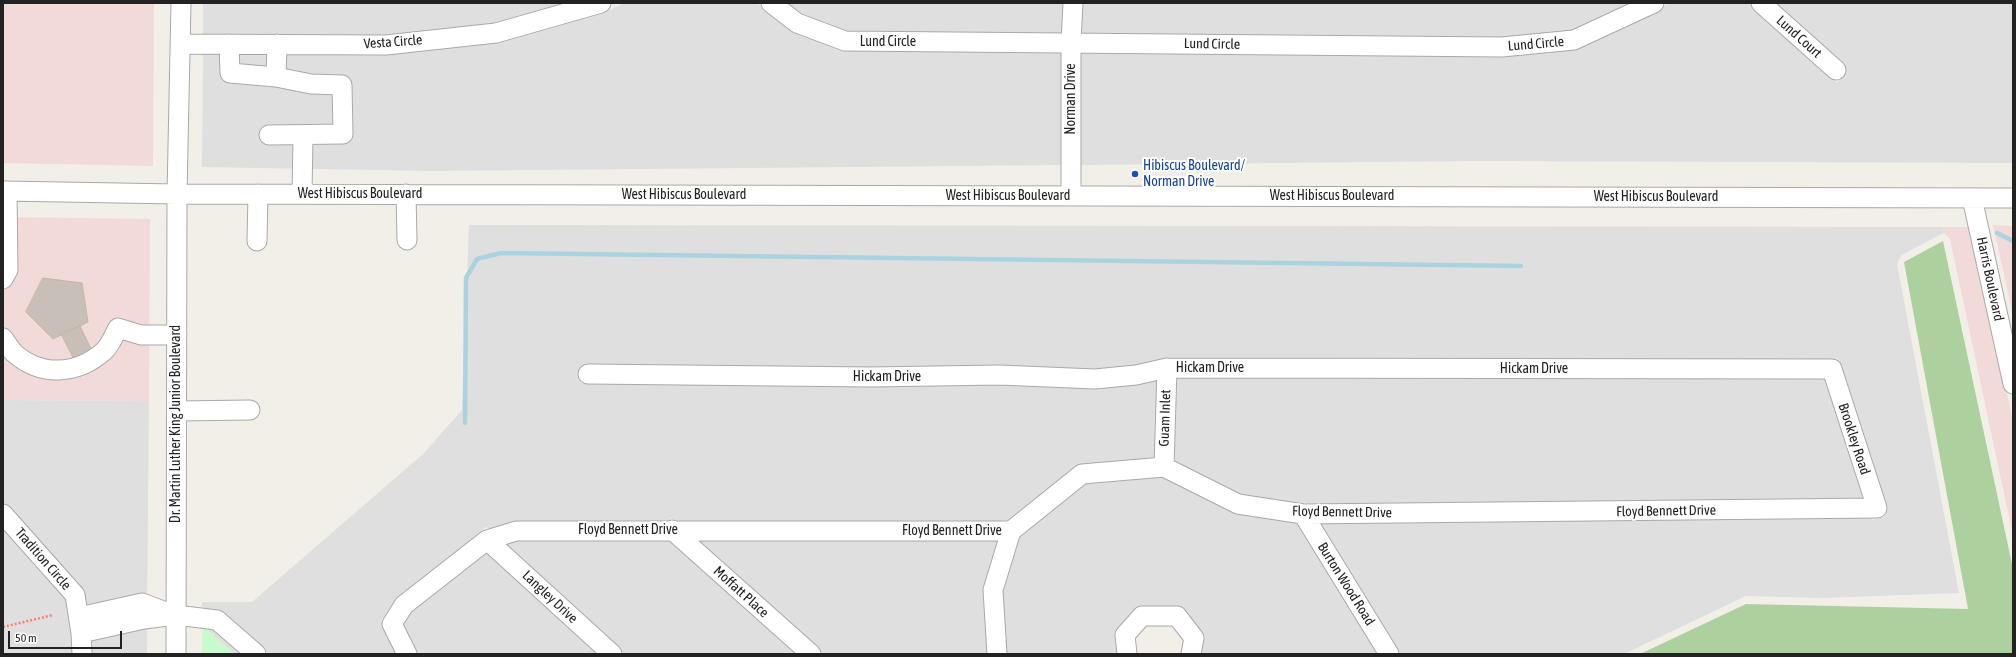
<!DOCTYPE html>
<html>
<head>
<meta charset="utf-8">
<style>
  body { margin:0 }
  #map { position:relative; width:2016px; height:657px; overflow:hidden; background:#f2efe9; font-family:"Asap Condensed",sans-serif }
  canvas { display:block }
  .frame { position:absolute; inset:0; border:4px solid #222; pointer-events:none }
  .scale { position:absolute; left:8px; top:631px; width:114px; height:18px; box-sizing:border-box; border:2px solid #222; border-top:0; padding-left:5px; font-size:12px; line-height:14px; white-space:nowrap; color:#222; -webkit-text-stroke:3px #fff; paint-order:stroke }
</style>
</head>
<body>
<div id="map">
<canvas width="2016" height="657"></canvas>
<div class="frame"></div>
<div class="scale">50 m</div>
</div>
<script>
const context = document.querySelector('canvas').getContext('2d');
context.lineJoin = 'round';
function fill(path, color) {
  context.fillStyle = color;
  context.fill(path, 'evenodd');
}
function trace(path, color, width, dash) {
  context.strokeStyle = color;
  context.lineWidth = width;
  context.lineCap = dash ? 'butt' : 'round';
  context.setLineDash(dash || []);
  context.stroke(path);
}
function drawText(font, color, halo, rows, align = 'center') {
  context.font = font + ' "Asap Condensed",sans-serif';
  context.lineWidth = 4;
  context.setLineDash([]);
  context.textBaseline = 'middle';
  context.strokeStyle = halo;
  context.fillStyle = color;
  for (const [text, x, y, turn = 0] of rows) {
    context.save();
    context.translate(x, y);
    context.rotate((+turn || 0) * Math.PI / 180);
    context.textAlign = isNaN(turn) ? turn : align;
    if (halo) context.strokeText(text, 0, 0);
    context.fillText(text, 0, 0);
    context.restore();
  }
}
const residential = new Path2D(`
  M203,3H569L495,24L386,36L203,35Z
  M624,3H757L792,31L1063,52V165L431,171L202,167L203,53L498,41L612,9Z
  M784,3H1065L1064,34L847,33L800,16Z
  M1081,3H1636L1572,32L1502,38L1080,34Z
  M1669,3H1749L1837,83L1847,69L1774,3H2013V163L1478,161L1079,165V52L1575,49L1654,14Z
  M469,225L1943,227L1944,233L1901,255L1897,264L1959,593L1822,598L1746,596L1624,654H1399L1318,523L1871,517L1872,520L1884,517L1886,514L1885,507L1840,368V361L1837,358L1831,361L1160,359V361L1135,366L1095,370L581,366V383L871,386L1159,379L1156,459L1081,465L1010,521L1006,520L1005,522L675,521L671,518L668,521L516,522L491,529L486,527L381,620L383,623L381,626L386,629L397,654H269L222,613L202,607V602H252L423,454L462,410Z
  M1175,377L1827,378L1865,500L1307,506L1305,502L1302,505L1241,495L1172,462Z
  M3,400L149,401L147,607L89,622L11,509L3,503Z
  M1162,476L1299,523L1380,654H1199L1201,639L1142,607L1119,654H1005L1001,591L1017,537L1085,482Z
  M3,526L68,599L76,654H3Z
  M669,539L798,654H624L504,544L517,540Z
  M695,539L1000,540L989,654H824Z
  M487,551L599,654H420L411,647L401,624L409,612Z
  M147,625V654H91V640Z
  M202,625L213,628L243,654H234Z`);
const commercial = new Path2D(`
  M3,3H154L153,166L3,163Z
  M3,217L150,219L149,401L3,400Z
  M1993,225L2013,226V315Z
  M1943,227H1970L2013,421V536L1950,239L1944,233Z`);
const forest = new Path2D(`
  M1943,241L2013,569V654H1640L1746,604L1968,609L1904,262Z`);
const park = new Path2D(`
  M202,625L234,654H202Z`);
const stream = new Path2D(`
  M1997,233L2013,241
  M465,423L466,278L477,259L501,253L1521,266`);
const building = new Path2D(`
  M43,278L82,283L88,322L53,339L26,312Z
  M80,326L100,367L82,375L61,334Z`);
const path = new Path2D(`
  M3,627L53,615`);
const minor = new Path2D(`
  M771,3L797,23L845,41L1502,47L1574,40L1654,3
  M1761,3L1836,70
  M181,44L386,45L496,33L601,3
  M229,44L230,73L276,77L311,84L342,85L343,134L269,135
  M276,77L277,44
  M3,191L177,194L2013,198
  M302,194L303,135
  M406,194L407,240
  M1071,196V43L1073,3
  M1972,198L2013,384
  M257,241L258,194
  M3,279L8,270L7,191
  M3,338C6,342 10,349 14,353C41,377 77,375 104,351C110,346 114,335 118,328L141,335H177
  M177,411L250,410
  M1164,467L1167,368
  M3,514L75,595L81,633L82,654
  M1303,514L1389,654
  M672,530L811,654
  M487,540L612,654
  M79,617L142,603L171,614
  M81,633L144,619L176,615L217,620L256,654
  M176,654L177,194L181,3
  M407,654L392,624L404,605L487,540L516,531H1011L1082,474L1164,467L1238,504L1303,514L1877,508L1832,369L1167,368L1136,375L1095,379L999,375L871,377L588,374
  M997,654L993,590L1011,531
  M1127,654L1125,635L1142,616H1177L1194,638L1191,654`);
const markers = [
  [1135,174,4,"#1a4fb4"]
];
const streetNames = [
  ["Lund Court",1799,37,42],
  ["Vesta Circle",393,42,-4],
  ["Lund Circle",888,42],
  ["Lund Circle",1212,44,1],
  ["Lund Circle",1536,44,-5],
  ["Norman Drive",1071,99,-90],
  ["West Hibiscus Boulevard",360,194],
  ["West Hibiscus Boulevard",684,195],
  ["West Hibiscus Boulevard",1008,196],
  ["West Hibiscus Boulevard",1332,196],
  ["West Hibiscus Boulevard",1656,197],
  ["Harris Boulevard",1990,279,78],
  ["Hickam Drive",1210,368],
  ["Hickam Drive",1534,369],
  ["Hickam Drive",887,377],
  ["Guam Inlet",1165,418,-88],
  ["Dr. Martin Luther King Junior Boulevard",176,424,-90],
  ["Brookley Road",1854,439,72],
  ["Floyd Bennett Drive",1666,511,-1],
  ["Floyd Bennett Drive",1342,512,1],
  ["Floyd Bennett Drive",628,530],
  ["Floyd Bennett Drive",952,531],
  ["Tradition Circle",43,559,49],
  ["Burton Wood Road",1346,584,58],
  ["Moffatt Place",741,592,42],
  ["Langley Drive",550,597,43]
];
const transitNames = [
  ["Hibiscus Boulevard/",1143,166],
  ["Norman Drive",1143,182]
];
fill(residential, '#e0dfdf');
fill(commercial, '#f2dad9');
fill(forest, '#add19e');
fill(park, '#c8facc');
trace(stream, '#aad3df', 4.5);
fill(building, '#c7bfb8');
trace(building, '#c4b6ab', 1);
trace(minor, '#a9a9a9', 21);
trace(path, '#fa8072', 2.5, [2, 2]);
trace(minor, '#fff', 19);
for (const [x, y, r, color] of markers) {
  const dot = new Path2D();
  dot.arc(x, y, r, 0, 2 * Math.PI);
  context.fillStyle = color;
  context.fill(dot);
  trace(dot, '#fff', 1.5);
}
drawText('14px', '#222', '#fff', streetNames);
drawText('14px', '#164399', '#fff', transitNames, 'left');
</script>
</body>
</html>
